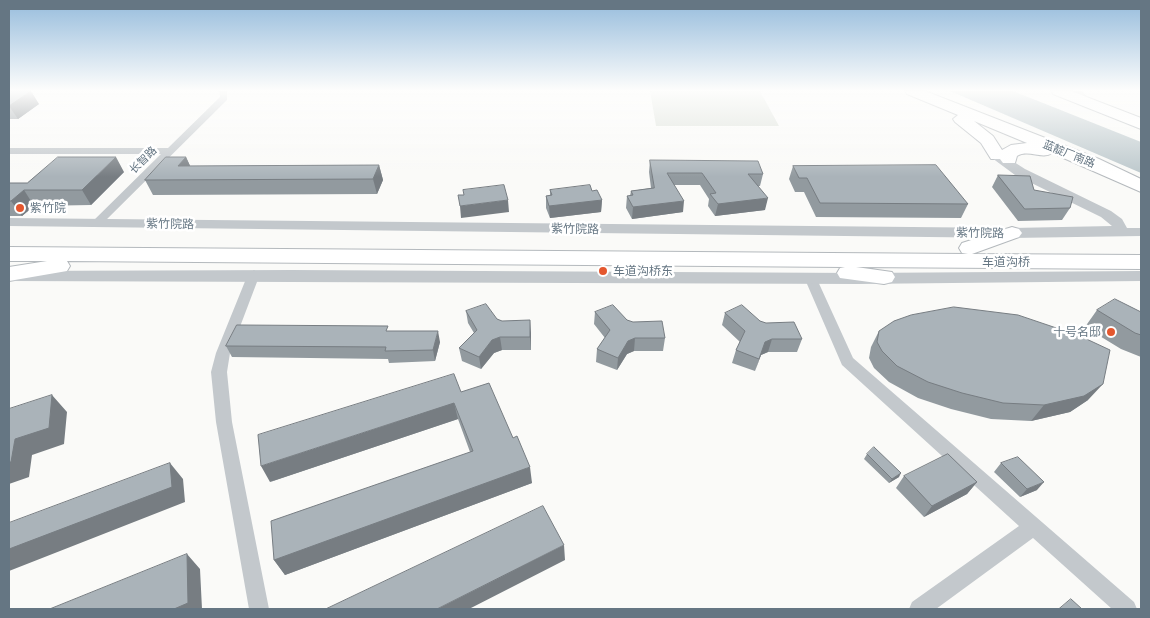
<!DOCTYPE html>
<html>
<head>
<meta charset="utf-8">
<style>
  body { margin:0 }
  #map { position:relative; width:1150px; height:618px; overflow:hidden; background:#fafaf8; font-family:Commissioner,sans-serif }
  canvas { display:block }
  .frame { position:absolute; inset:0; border:10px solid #657683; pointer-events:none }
</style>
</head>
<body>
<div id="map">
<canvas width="1150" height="618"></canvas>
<div class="frame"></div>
</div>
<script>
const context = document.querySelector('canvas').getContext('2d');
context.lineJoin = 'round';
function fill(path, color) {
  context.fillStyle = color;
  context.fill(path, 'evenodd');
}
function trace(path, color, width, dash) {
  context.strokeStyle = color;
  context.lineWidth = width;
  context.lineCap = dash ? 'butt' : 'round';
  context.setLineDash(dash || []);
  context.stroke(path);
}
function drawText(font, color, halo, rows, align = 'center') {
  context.font = font + ' Commissioner,"Noto Sans SC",sans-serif';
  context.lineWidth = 5;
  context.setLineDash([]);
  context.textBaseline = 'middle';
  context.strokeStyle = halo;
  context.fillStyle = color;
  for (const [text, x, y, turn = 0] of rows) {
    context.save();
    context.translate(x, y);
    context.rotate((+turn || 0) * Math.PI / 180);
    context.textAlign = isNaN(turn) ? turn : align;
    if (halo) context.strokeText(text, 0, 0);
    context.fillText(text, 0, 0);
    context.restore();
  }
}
const green = new Path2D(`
  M650,91H760L779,126H656Z`);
const water = new Path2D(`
  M950,91H1013L1141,142V173Z`);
const minor = new Path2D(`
  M219,91H227V100L101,225L97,227L91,223L161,154H9V148H168L220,97Z
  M254,270L260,274L230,353L227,372L232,422L269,609H249L216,422L211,372L216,353L248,274Z
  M810,273L816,277L853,358L1134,602L1137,609H1112L1033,538L936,609H909L912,602L1019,526L842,365L804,277Z`);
const tertiary = new Path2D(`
  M1071,91H1082L1092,102L1086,105L1082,104Z
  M997,151L1025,169L1111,211L1122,219L1127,228H1141V236L1012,238L9,226V218L1012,228L1112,226L1101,217L1015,175L992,158L991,155Z
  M292,270L858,273L1141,271V281L858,284L9,281V271Z`);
const trunk = new Path2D(`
  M905,91H925L1099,159L1141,179V192L1052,153C1042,160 1029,149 1017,156L1015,163H1003L1000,159H991L981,143L955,122L953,119L958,115L907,94ZM974,121L1027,143L1011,145L1002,150L993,136Z
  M1051,91H1071L1141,118V129L1053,94Z
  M1012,227L1019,229L1022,233L1019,237L972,254L1141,255V269L856,267L892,272L895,277L892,282L884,284L840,278L837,273L840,268L845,267L67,261L70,266L67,271L9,281V267L47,261H9V247L968,254L962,253L959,248L962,243Z`);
const wall = new Path2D(`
  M9,91L39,104L18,119H9Z
  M186,157L190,166L379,165L383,180L377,194L153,195L145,180Z
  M650,160L763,174L760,186H757L765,210L715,216L708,206L709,199L700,185H674L683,212L632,219L626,208L627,196H630L631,191L651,188L649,172Z
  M793,166L968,204L961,218L816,217L804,192H795L789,179Z
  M124,172L91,205L34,206L22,216H9V183H27Z
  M998,175L1070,208L1062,220L1018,221L992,187Z
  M550,190L592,191L602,200L601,212L550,218L546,208V196L550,195Z
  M1097,310L1141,312V357L1121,349L1085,327Z
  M466,311L497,319L531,333V350H502L494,353L481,369L462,361L459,348L474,333L468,323Z
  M595,312L627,320L665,338L663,351H634L627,354L617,370L596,362L597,349L605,338L594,324Z
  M725,313L760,321L802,339L797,352H768L761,355L755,371L732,363L736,350L740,342L722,325Z
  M389,331L440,342L435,361L389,363L388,359L232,357L226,346Z
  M879,331L1088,400L1070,412L1031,421L991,419L951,409L918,398L889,382L874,368L869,358L871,347Z
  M461,392L513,438L532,483L285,575L274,560L470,452L458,419L270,482Z
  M867,454L899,477L889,483L864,459Z
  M1001,463L1037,490L1020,497L994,472Z
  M904,476L977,482L967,494L924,517L896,488Z`);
const shadedWall = new Path2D(`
  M31,91L39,104L18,119L9,106Z
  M116,157L124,172L91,205L82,190Z
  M186,157L193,172L178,166Z
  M379,165L383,180L377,194L373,179Z
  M24,190L34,206L22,216L11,201Z
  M768,198L765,210L715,216L718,204Z
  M508,200L509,212L461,218L460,206Z
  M602,200L601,212L550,218L549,206Z
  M684,201L683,212L632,219L633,207Z
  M530,320L531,333V350L530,337Z
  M438,331L440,342L435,361L433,350Z
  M500,337L502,350L494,353L481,369L479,357L492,340Z
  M635,338L634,351L627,354L617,370L618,358L628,341Z
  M772,339L768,352L761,355L755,371L765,342Z
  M1103,384L1088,400L1070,412L1031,421L1044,405Z
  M52,395L67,412L64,444L32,455L29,477L9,484V462L15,439Z
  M454,403L458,419L270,482L261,466Z
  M170,463L183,479L185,502L9,571V549Z
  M530,467L532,483L285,575L274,560Z
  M901,473L899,477L889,483L892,479Z
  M977,482L967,494L924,517L932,506Z
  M1044,482L1037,490L1020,497L1027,489Z
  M564,545L565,560L469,609H437Z
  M187,554L200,569L202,609H174Z`);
const building = new Path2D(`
  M9,91H31L9,106Z
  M58,157H116L82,190H24L11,201H9V183H27Z
  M166,157H186L178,166L379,165L373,179L145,180Z
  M650,160L758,161L763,174H748L768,198L718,204L710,194L716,193L702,173H667L684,201L633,207L627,196L633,195L631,191L654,188Z
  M936,165L968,204L820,203L807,178H799L793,166Z
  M998,175L1030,176L1034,190L1073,197L1070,208L1025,209Z
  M504,185L508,200L460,206L458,195H464L463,190Z
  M590,185L592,191L597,190L602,200L549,206L546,196L552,195L550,190Z
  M1115,299L1141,312V335L1135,333L1097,310Z
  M486,304L497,319L502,321L530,320V337H500L492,340L479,357L459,348L477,330L466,311Z
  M613,305L627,320L633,322L662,321L665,338H635L628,341L618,358L597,349L610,330L595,312Z
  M742,305L760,321L766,323L794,322L802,339H772L765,342L759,359L736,350L745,331L725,313Z
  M954,307L1018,315L1080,336L1110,350L1103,384L1084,396L1044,405L1003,403L962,393L928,382L897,366L882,351L877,342L879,331L894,321L911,315Z
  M237,325L388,326L386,331H438L433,350L385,351L386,347L226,346Z
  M454,374L461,392L489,383L513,438L517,436L530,467L274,560L271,521L473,451L454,403L261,466L258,435Z
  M52,395L49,428L15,439L11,462H9V409Z
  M874,447L901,473L892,479L867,454Z
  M948,454L977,482L932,506L904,476Z
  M1018,457L1044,482L1027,489L1001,463Z
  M170,463L172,487L9,549V523Z
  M543,506L564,545L437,609H326Z
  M187,554L188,603L174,609H50Z
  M1071,599L1082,609H1059Z`);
const markers = [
  [20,208,5,"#e4572e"],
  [603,271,5,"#e4572e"],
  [1111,332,5,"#e4572e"]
];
const farStreetnames = [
  ["蓝靛厂南路",1069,154,22],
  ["长智路",143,160,-45]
];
const poiNames = [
  ["紫竹院",30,208],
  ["车道沟桥东",613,271],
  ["十号名邸",1101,332,"right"]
];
const streetNames = [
  ["紫竹院路",170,224,1],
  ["紫竹院路",575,229,1],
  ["紫竹院路",980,233,1],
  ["车道沟桥",1006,262]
];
fill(green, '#dadfd7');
fill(water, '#bbc7cb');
trace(trunk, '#b4b9bd', 2);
fill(minor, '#c3c8cc');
fill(tertiary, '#c3c8cc');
fill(trunk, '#fff');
fill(wall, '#929a9f');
fill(shadedWall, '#777d82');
fill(building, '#aab3b9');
trace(building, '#777d82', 1);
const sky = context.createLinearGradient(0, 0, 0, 177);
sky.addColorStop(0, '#96bcdc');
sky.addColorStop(0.51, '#fdfdfc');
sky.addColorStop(1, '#fdfdfc00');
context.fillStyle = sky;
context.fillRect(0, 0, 1150, 177);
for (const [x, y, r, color] of markers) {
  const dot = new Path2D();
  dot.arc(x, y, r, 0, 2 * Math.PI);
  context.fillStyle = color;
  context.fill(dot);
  trace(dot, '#fff', 2);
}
drawText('11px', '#657683', '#fff', farStreetnames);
drawText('12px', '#657683', '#fff', poiNames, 'left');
drawText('12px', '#657683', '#fff', streetNames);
</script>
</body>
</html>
